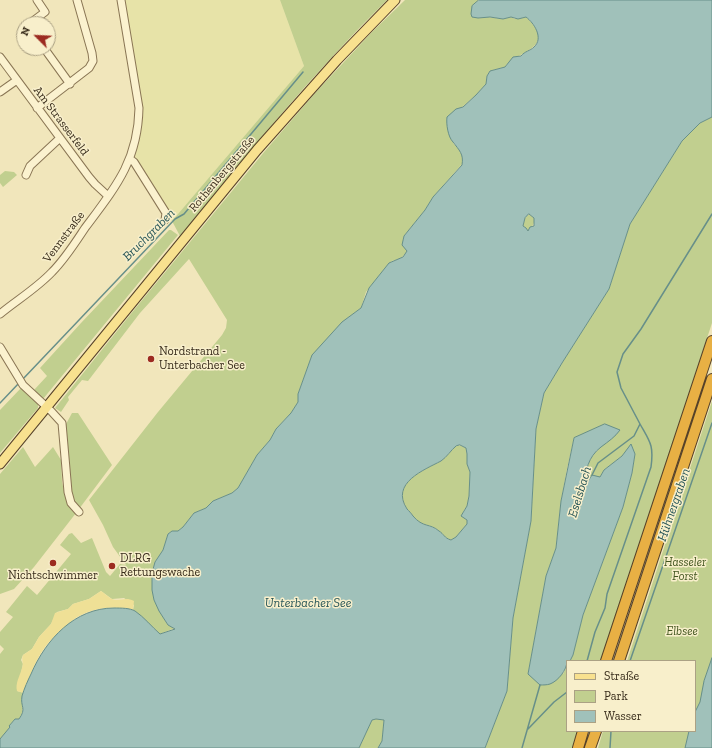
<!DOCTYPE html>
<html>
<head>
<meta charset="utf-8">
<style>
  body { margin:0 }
  #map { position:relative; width:712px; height:748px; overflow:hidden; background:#f1e6bb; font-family:"Zilla Slab",serif }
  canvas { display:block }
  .legend { position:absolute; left:566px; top:660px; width:130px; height:72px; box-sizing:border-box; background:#f8efcb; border:1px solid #aba184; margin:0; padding:5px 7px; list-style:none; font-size:12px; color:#372b1a }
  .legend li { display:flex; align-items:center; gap:8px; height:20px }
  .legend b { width:20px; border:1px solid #aba184 }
  .north { position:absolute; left:16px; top:16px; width:40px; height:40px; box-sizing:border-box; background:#f8efcb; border:1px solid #aba184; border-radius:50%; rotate:294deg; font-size:11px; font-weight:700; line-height:16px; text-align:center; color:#372b1a }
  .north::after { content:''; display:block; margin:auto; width:14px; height:18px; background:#9c2b20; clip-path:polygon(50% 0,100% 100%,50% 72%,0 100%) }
</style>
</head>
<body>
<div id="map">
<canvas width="712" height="748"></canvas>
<ul class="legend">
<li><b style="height:5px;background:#f8e18f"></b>Straße</li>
<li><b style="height:11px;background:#c1cf8f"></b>Park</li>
<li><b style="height:11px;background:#a0c1ba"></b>Wasser</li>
</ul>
<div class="north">N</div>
</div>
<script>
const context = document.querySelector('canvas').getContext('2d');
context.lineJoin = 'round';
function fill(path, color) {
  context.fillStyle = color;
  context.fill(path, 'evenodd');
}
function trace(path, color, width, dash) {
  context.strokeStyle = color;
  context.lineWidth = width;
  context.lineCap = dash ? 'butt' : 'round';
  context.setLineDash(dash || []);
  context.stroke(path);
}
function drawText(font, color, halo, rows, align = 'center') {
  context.font = font + ' "Zilla Slab",serif';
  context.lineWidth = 3;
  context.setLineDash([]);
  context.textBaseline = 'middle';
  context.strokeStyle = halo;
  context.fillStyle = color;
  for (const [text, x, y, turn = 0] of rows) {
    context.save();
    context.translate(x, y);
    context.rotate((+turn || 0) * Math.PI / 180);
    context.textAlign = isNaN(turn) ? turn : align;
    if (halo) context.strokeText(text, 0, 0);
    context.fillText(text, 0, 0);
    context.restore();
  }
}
const farmland = new Path2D(`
  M124,0H280L304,66L172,221L134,156L139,138L141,122Z`);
const green = new Path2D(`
  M280,0H387C312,74 246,155 180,236L172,221L304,66Z
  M405,0H479L472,6L478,18L488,17L503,19L511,17L515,19L526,17C530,20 533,25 536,29C548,50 512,54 505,67L490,71L487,76L486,84L476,95L461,108L453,143L460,150L462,156L463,163L433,197L425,210L404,236L403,239L407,251L406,253L400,259L392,261L386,267L366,292L361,308L348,318L311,358L298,394V402L291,413L276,429L270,440L257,455L238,488L232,493L213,501L206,508L194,513L183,527L178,531H172L168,534L163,550L155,562L152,573L154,600L166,622L168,625L175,628L160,634L133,610L134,605L124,598L112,599L101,591L89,599L73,604L68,609L57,612L51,624L39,637L32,649L23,655L21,660L23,664L17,691L24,693C19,704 27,707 19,719H15L9,726L11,727L0,739V654L4,649L0,645V632L13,617L6,612L27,586L37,595L71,554L60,545L69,534L72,533L81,543L92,538L106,572L110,576L120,564L126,565L113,547L103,525L89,500L158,412L222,335L226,328L227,320L189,259L140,313L88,381L82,380L68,397L69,400L61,412L55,408L134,310L265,151L316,92L371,33Z
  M712,117V323L601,661H570L573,655L583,615L623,507L632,473L635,454L631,445L622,456L604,470L600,477L585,487C585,469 588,458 602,446L574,438L567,469L561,501L556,548L546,576L528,674H563L567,666V731H578L572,748H485L507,691L513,618L531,521L536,429L544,393L562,363L609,289L630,224L682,141L700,123Z
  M5,171L14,172L17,175L3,187L0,183V175Z
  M529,214L534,218C535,226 531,226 528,231L523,226L525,218Z
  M169,230H171L178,235L43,399L34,390L47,376L40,368L81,323Z
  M21,388L38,403V408L0,453V410Z
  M712,401V748H598L603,731H695V661H627Z
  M72,413H78L112,465L79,509L73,503L65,426Z
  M459,445L466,448L467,454V464L470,472L469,496L467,506L463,512L464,518L467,520V524L456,537L451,540C444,538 444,535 439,531C431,523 422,528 413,516C411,513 409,511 407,509C390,483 424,470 441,461C447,457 451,450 456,446Z
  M23,447L35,467L53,447L61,460L62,482L65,495L69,505L76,513L34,567L14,589L0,594V474Z
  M376,719L384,720L382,741L378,748H359L372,720Z`);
const sand = new Path2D(`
  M101,591C104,593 108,597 112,599C120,602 125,596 134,601L133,610C115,606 96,607 79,616C73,619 69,624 64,628C57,634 48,642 43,650C34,663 29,679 24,693L17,691C15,683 20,676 22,668C24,663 21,660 23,655L32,649L39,637L51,624L55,613L68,609L73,604L89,599Z`);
const water = new Path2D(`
  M479,0H712V117L700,123L682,141L630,224L609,289L562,363L544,393L536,429L531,521L513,618L507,691L485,748H378L382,741L384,720L376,719L372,720L359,748H0V739L10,727L9,726L15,719H19C27,708 20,707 22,696C24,689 28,680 31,674C46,639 75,608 114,608C121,608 130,608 135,611C144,617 152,627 160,634L175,629L168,625L159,611L154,600L152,590V573L155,562L163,550L168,534L172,531H178L183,527L194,513L206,508L213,501L232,493L238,488L257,455L270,440L276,429L291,413L298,402V394L312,355L342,322L361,308L369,288L389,263L403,257L407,251L402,245L404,236L425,210L433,197L462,165C464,154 459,150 453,142C448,137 446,124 447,117L456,109L463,107L476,95L486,84L487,76L490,71L505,67L513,57L521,56C525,51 530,51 534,47C544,38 534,23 526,17L518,19L511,17L503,19L490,17L478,18L472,17L471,14L472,6ZM529,214L534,218V226L530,227L528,231L526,228L523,226L525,218ZM460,445L466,448L467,454V464L470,472L469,496L467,506L461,516L467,520V524L456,537L451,540C444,538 444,534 439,531C430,523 423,528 413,516C411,513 409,511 407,509C390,483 424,470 441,461C447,457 451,450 456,446Z
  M605,424L620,430C615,437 609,441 601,447C588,457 585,471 585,486L592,475L600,477L604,470L622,456L631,444L635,454L632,473L623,507L583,615L573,655L570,661H567C567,670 558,681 550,684C547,685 543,685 540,685L528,674L546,576L556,548L561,501L574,438Z
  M712,658V748H685L689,731H695V712L700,702L704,681Z`);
const stream = new Path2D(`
  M22,380L175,219L184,214L303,72
  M0,403L19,383
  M592,475L598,463L634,436L640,424L621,388L617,372L623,354L641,329L712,214
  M587,661L595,632L605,608L607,594L651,467C654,445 650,442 640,424
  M630,661L712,423
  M528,729L554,702L567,692
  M522,748L540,685
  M610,748L611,731`);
const minor = new Path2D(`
  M29,24L45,12L37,0
  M44,48L70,84
  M0,57L89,177L95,184L108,196
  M0,92L17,80
  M37,108L89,68L93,61L92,53L77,0
  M130,159L134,162L166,213L165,220
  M26,175L30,166L60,138
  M0,314C17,300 37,288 52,272C65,259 75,243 85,228C115,188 138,161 139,108L121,0
  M0,347L23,385L51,411L62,423L68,492L71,503L79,512`);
const major = new Path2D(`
  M0,464L257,150L337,60L395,0`);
const highway = new Path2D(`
  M606,661L712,341
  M619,661L712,379
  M578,748L583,731
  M590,748L596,731`);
const markers = [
  [151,359,4,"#9c2b20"],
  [53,563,4,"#9c2b20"],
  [112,566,4,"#9c2b20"]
];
const streetNames = [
  ["Am Strasserfeld",61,121,53],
  ["Rothenbergstraße",222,174,-50],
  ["Vennstraße",64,237,-53]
];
const poiNames = [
  ["Nordstrand -",159,352],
  ["Unterbacher See",159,366],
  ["DLRG",120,559],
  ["Rettungswache",120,573],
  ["Nichtschwimmer",53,576,"center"]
];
const parkNames = [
  ["Hasseler",685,563],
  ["Forst",685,577],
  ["Elbsee",682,632]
];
const waterNames = [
  ["Bruchgraben",149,235,-45],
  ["Eselsbach",580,492,-73],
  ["Hühnergraben",674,505,-71],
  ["Unterbacher See",308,603]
];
fill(farmland, '#e7e3a8');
fill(green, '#c1cf8f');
fill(sand, '#efe096');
fill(water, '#a0c1ba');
trace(water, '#678f89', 1);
trace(stream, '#678f89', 1.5);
trace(minor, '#897554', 9);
trace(major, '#564229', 11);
trace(highway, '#564229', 12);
trace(minor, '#fbf2cf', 7);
trace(major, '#f8e18f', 9);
trace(highway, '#e8b044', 10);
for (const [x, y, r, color] of markers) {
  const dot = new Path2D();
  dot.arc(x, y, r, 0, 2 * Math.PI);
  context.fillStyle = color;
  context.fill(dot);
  trace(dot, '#f8efcb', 1.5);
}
drawText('12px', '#372b1a', '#f8efcb', streetNames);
drawText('12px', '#372b1a', '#f8efcb', poiNames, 'left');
drawText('italic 12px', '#42551f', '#f8efcb', parkNames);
drawText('italic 13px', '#285658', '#f8efcb', waterNames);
</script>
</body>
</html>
